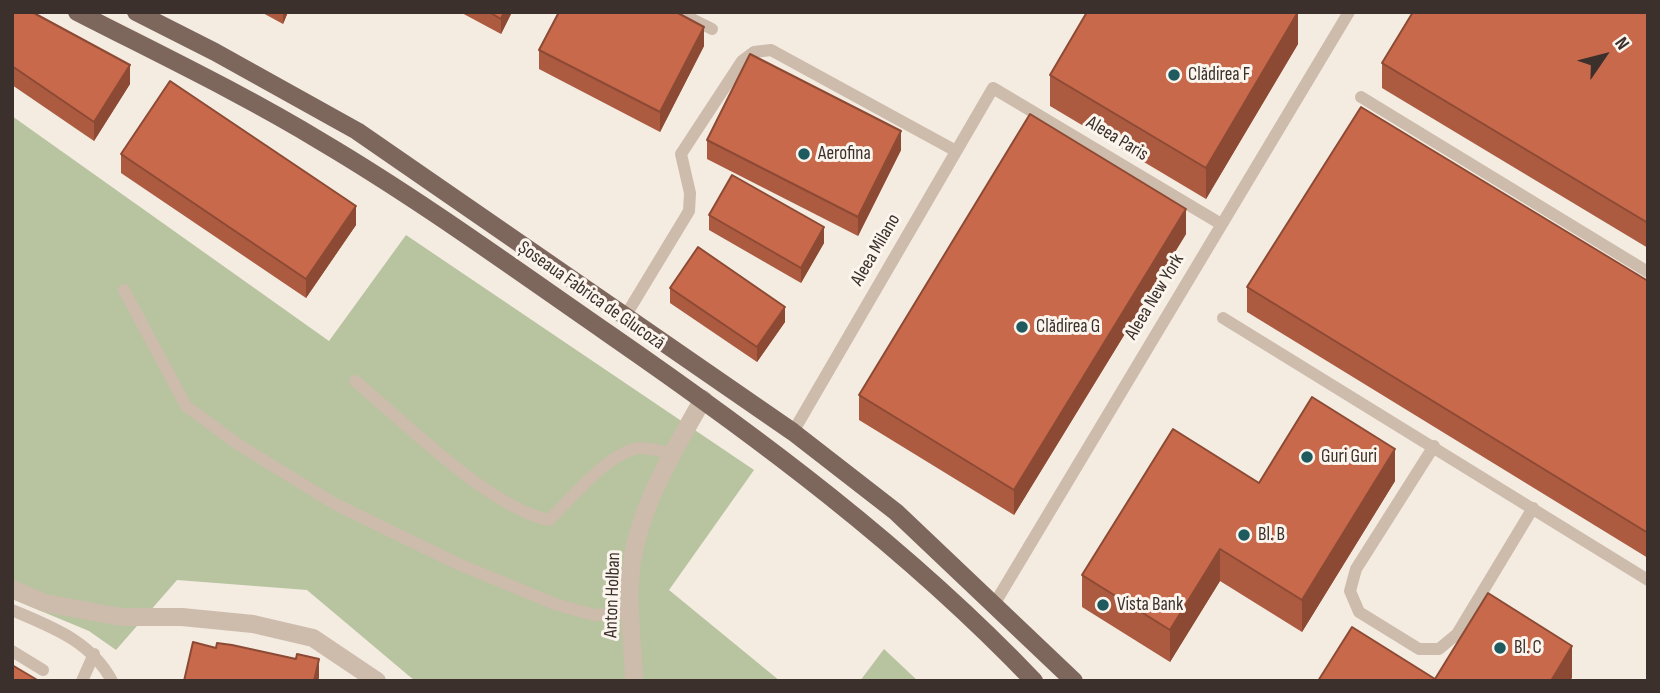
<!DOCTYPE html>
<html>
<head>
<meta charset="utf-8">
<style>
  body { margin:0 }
  #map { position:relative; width:1660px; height:693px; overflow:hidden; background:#f4ebe1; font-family:"Sofia Sans Condensed",sans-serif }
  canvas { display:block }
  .frame { position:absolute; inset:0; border:14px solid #3b302b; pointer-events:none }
  .north { position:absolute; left:1569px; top:21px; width:70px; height:70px; -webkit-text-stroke:5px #fbf5ee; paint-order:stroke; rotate:55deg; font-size:19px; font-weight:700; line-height:28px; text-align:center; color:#3b302b }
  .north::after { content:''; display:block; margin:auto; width:24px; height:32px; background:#3b302b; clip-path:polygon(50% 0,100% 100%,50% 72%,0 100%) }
</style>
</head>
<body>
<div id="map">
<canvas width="1660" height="693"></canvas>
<div class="frame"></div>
<div class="north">N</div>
</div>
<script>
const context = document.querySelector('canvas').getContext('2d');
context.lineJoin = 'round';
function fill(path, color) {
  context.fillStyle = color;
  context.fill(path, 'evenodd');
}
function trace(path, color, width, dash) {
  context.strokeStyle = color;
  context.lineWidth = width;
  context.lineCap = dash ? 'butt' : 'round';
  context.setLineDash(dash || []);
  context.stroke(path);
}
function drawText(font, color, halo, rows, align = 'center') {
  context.font = font + ' "Sofia Sans Condensed",sans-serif';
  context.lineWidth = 6;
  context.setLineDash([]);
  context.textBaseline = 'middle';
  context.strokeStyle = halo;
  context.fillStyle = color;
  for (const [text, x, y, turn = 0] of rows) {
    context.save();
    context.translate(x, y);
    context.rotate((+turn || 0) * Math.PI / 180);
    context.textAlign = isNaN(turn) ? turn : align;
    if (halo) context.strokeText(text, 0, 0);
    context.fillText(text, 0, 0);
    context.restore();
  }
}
const green = new Path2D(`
  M12,116L329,341L406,235L754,470L669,590L780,681H415L307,590L177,580L116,650L89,631L12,599Z
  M884,649L918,681H860Z`);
const lane = new Path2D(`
  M678,12L712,29
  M1361,97L1648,272
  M124,290L186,406L239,445L335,504L456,563L555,604L594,615L632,613
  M626,315L689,211L690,193L681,154L742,61L754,52L771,50L956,151
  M1223,318L1648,580
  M355,381C405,422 488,507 549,520C570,500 611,450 640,448C651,448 663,452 673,454
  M793,432L993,88L1221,224
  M1434,446L1356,569L1350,591L1359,612L1419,649H1439L1457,634L1533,508
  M995,603L1349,12
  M12,610C52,627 91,641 112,681
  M12,651L43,670
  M82,681L94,654`);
const street = new Path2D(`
  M12,589L45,603L121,617H182L253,624L313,638L377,681
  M634,681C633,644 626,597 632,562C641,503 674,451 703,399`);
const primary = new Path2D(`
  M77,12C159,54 243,94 322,142C420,200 512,267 606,332C758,437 906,547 1034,681
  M136,12L215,52L357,131L793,432L896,512L1074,681`);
const wall = new Path2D(`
  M12,12L130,84L94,141L12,85Z
  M261,12H288L283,24Z
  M460,12H512L501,34Z
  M1648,12V248L1382,88V63Z
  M1298,44L1206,199L1050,106V75Z
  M704,46L660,132L539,69V50Z
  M707,140L901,150L858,236L707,159Z
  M121,154L356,225L306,298L121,173Z
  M709,215L824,243L801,283L709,230Z
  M1186,234L1014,515L859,420V395Z
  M1648,281V558L1247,312V287Z
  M670,288L785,322L757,362L670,303Z
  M1395,481L1302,632L1220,581L1170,662L1082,607V575L1259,483Z`);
const shadedWall = new Path2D(`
  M283,12H288L283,24Z
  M504,12H512L501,34V19Z
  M1298,12V44L1206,199V168Z
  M704,27V46L660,132V112Z
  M130,65V84L94,141V122Z
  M901,131V150L858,236V217Z
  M356,206V225L306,298V279Z
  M1186,209V234L1014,515V490Z
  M824,227V243L801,283V268Z
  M785,307V322L757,362V347Z
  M1395,449V481L1302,632V600Z
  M1220,549V581L1170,662V630Z
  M1572,646V678L1570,681H1551Z
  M319,659V678L318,681H314Z`);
const building = new Path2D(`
  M12,12H32L130,65L94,122L12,66Z
  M489,12H504L501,19Z
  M559,12H676L704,27L660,112L539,50Z
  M1087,12H1298L1206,168L1050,75Z
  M1413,12H1648V223L1382,63Z
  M750,54L901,131L858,217L707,140Z
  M170,81L356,206L306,279L121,154Z
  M1361,107L1648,281V533L1247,287Z
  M1030,114L1186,209L1014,490L859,395Z
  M732,175L824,227L801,268L709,215Z
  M698,247L785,307L757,347L670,288Z
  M1312,397L1395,449L1302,600L1220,549L1170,630L1082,575L1173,429L1259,483Z
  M1488,593L1572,646L1551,681H1318L1352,627L1435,679Z
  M193,642L216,648L217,643L232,645L296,659L297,654L319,659L314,681H184Z
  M12,665L39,681H12Z`);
const markers = [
  [1174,75,7,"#1f5a5e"],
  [804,154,7,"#1f5a5e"],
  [1022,327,7,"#1f5a5e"],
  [1307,457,7,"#1f5a5e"],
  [1244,535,7,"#1f5a5e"],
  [1103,605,7,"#1f5a5e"],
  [1500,648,7,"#1f5a5e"]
];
const poiNames = [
  ["Clădirea F",1188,75],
  ["Aerofina",818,154],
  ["Clădirea G",1036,327],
  ["Guri Guri",1321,457],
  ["Bl. B",1258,535],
  ["Vista Bank",1117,605],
  ["Bl. C",1514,648]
];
const streetNames = [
  ["Aleea Paris",1117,139,31],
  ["Aleea Milano",876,250,-60],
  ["Șoseaua Fabrica de Glucoză",591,296,35],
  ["Aleea New York",1155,297,-59],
  ["Anton Holban",613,595,-88]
];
fill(green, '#b8c4a0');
trace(lane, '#cdbbac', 12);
trace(street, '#cdbbac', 18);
trace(primary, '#7d675c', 18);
fill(wall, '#ac5a40');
fill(shadedWall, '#8c4a34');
fill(building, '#c8694b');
trace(building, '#8c4a34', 2);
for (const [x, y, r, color] of markers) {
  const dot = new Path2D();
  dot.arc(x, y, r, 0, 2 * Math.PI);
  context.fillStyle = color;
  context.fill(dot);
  trace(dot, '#fbf5ee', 2.5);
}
drawText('19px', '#3b302b', '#fbf5ee', poiNames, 'left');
drawText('19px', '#3b302b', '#fbf5ee', streetNames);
</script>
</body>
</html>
